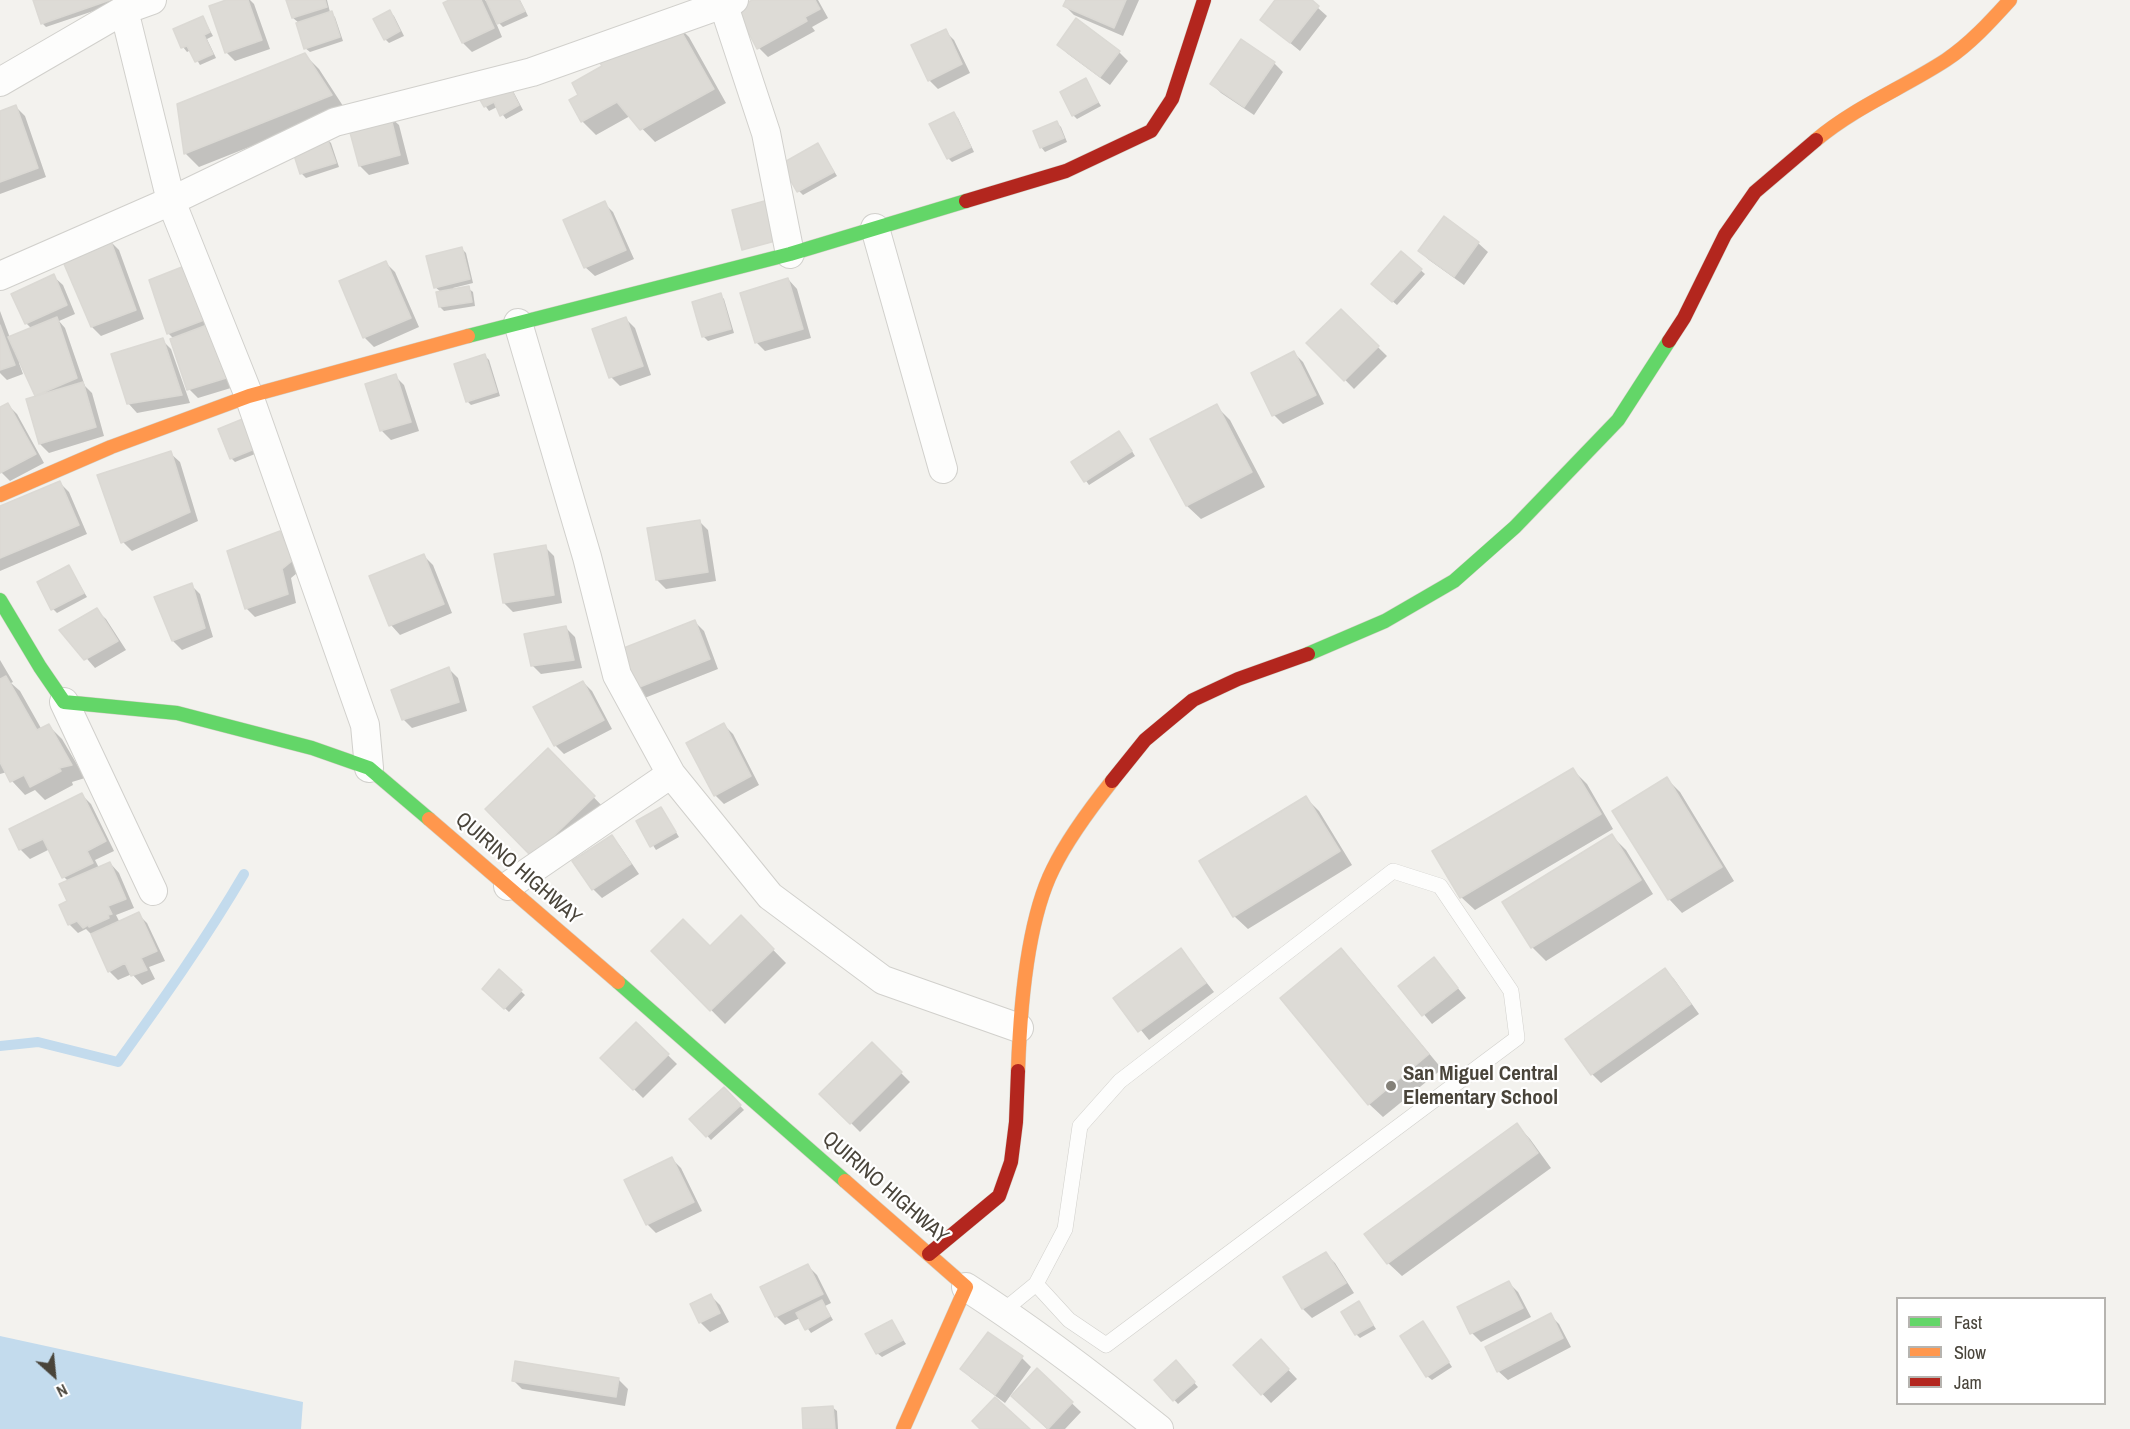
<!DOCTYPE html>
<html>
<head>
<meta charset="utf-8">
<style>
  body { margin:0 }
  #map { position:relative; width:2130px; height:1429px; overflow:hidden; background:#f3f2ee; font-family:"Archivo Narrow",sans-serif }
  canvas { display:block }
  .legend { position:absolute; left:1896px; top:1297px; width:210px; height:108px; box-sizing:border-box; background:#fff; border:2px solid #b6b4b0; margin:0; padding:8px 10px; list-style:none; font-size:18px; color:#49443a }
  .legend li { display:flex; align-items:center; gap:12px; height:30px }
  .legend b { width:30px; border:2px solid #b6b4b0 }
  .north { position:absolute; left:24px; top:1345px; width:60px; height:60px; -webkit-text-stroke:4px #fff; paint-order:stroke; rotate:153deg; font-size:16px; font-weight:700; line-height:24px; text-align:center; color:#49443a }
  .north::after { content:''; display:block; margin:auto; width:21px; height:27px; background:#49443a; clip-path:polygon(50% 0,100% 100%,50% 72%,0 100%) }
</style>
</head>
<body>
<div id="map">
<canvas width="2130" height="1429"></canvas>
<ul class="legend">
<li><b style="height:8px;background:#63d668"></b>Fast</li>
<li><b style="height:8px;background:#ff974d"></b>Slow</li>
<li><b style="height:8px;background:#b3261e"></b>Jam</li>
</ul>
<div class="north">N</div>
</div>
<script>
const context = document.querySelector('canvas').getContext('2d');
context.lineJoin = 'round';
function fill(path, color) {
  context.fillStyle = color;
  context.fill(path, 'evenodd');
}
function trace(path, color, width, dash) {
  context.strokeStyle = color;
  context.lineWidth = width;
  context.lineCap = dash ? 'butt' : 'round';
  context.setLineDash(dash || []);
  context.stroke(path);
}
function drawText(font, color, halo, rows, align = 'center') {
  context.font = font + ' "Archivo Narrow",sans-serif';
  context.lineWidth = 4.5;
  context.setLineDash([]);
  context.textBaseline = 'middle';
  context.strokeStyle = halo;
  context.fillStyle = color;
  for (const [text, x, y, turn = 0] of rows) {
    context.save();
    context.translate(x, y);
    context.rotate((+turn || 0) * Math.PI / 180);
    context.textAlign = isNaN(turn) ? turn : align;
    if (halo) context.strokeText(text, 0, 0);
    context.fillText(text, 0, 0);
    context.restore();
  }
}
const water = new Path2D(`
  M0,1336L303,1402L301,1429H0Z`);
const shadow = new Path2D(`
  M34,0H126L46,27L42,23Z
  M230,0H250L254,4L270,49L235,61L226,52Z
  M287,0H327L330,12L335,17L343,41L310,52L305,48L299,23L293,18Z
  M452,0H485L488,3L487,0H520L528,16L503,27L494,18L502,37L472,52L463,43L445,4Z
  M755,0H818L828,18L812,27L815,31L768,57L759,48Z
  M1067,0H1139L1123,36L1074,15L1065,6Z
  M1277,0H1309L1327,16L1300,51L1262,20Z
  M390,12L394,16L404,36L389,43L385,39Z
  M203,18L213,36L207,39L216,58L200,65L191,50L187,52L183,47L175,30Z
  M675,23L689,37L726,103L655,142L630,116L596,135L582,121L580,96L604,67Z
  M945,31L954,40L970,73L938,89L929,80Z
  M1059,45L1119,52L1128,61L1110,85L1068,54Z
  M305,55L319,69L345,109L199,167L186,154L178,105Z
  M1274,63L1283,72L1254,115L1221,93L1212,84Z
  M1085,80L1101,106L1077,119L1073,115Z
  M513,91L523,110L506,119L497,107L489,111L482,101Z
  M16,107L25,116L46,177L0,194V113Z
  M953,114L958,118L974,152L952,162L948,158Z
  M389,116L399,125L409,164L369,175L360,166L350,126Z
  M1057,123L1061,127L1067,142L1045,152L1041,147Z
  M327,139L331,143L339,167L306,178L302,174L294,150Z
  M818,145L837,176L803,195L799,191Z
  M604,203L613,212L634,259L595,276L585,267Z
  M1444,218L1478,243L1488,252L1464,285L1429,260L1420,251Z
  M110,241L119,250L144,319L101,336L92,327Z
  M462,249L466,253L473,283L453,288V290L468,288L473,292L475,306L444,311L440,307L441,292L435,287Z
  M1401,253L1425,274L1397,305L1377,288Z
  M386,263L395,272L419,327L374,347L365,338L341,282Z
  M53,276L63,285L75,314L59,321L65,328L85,386L92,393L104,436L49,453L40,444L37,397L21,362L19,363L23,374L7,380L0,373V311L10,338L32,329L26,323Z
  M788,279L797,289L811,338L765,351L756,342Z
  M151,281L217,327L244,384L198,398L189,389L174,339L168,333Z
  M720,295L724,299L734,333L708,341L704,337L694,303Z
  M1341,311L1387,356L1354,389L1309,343Z
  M626,319L635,328L651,375L620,386L611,377Z
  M162,340L171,349L190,403L137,413L128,403Z
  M1294,353L1303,362L1324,404L1283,424L1274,415Z
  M485,356L489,360L500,396L471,405L467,401Z
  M395,376L404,385L419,431L391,440L382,431L367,385Z
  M8,405L17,414L44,463L10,481L0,471V409Z
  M1216,406L1230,420L1265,487L1201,519L1187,506Z
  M219,429L260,452L235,462L231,458Z
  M1123,437L1135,456L1089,485L1073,463Z
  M170,453L180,462L198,521L132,551L123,542Z
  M60,483L69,492L87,534L0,571V508Z
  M699,521L708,530L716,581L666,589L657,580Z
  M280,533L289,542L302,569L291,578L296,603L255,617L246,608Z
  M545,547L554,556L562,603L513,612L504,603Z
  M424,556L433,565L452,613L400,635L391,625L371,577Z
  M68,566L87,597L57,613L53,609Z
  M191,585L200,594L213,637L182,650L173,641Z
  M96,610L106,619L126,650L95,668L62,630Z
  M695,622L704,631L718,669L642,699L633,689Z
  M566,628L575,637L582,668L541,674L532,665Z
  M0,660L13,682L11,683L20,691L42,730L49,726L62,739L85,778L72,782L73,785L45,800L35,790L25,795L12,781L7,772L0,774Z
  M449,669L458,678L467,711L412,728L403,719Z
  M583,682L592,691L612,729L564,754L555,745Z
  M724,725L733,734L759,785L724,804L715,795Z
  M548,750L607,811L547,870Z
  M1573,770L1587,784L1613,829L1475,910L1461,897Z
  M1667,779L1680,792L1734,881L1682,913L1669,899Z
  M82,795L91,804L114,851L95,860L99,868L110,863L119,873L134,908L116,915L120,923L138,914L147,923L165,961L149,967L155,979L142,985L132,974L118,980L109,971L93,936L86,929L78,933L69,924L68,881L64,877L50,849L30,859L21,850L11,829Z
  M1306,798L1319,811L1352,865L1248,929L1234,916Z
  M661,808L679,837L656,850L638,822Z
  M611,836L620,846L639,874L602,898L593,889Z
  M1612,836L1626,850L1653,894L1546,961L1532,947Z
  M741,917L786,963L725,1024L653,951L710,948Z
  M1181,950L1214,992L1149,1040L1115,998Z
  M1341,950L1354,963L1442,1069L1383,1117L1369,1104Z
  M1434,959L1466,998L1432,1024L1400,986Z
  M1665,970L1674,979L1699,1014L1601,1083L1592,1074Z
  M499,971L525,995L509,1012L484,989Z
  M636,1024L677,1064L643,1098L602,1058Z
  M872,1044L910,1082L860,1132L822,1094Z
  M724,1089L744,1110L711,1140L692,1119Z
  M1517,1125L1530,1139L1551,1168L1402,1276L1388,1263Z
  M672,1159L681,1168L702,1211L656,1233L647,1224Z
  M1326,1254L1335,1263L1354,1293L1312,1318L1303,1309L1285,1278Z
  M808,1266L817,1275L831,1303L825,1306L833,1320L811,1333L800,1318L785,1325L776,1316Z
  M1509,1283L1518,1292L1531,1317L1481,1342L1472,1333Z
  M711,1296L720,1305L729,1322L710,1332L700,1322L692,1305Z
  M1359,1303L1376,1329L1360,1338L1356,1334Z
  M1550,1315L1559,1324L1571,1347L1508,1380L1498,1371Z
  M891,1322L906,1344L882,1357L877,1353Z
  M1426,1327L1452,1367L1432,1380L1427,1376Z
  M1261,1341L1297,1379L1271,1403L1235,1365Z
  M1022,1358L1031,1367L1005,1403L971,1378L962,1369Z
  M1176,1362L1198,1387L1178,1404L1156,1380Z
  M516,1363L619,1380L628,1389L625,1406L522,1389L513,1380Z
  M1037,1370L1081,1412L1065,1429H1047L1013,1396Z
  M832,1407L837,1411L838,1429H805Z`);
const stream = new Path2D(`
  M0,1046L38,1042L118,1062C162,1001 206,939 244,874`);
const building = new Path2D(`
  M33,0H110L41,24Z
  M226,0H248L262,40L225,53L209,6Z
  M286,0H325L327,7L292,18Z
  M449,0H481L494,28L462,43L443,3Z
  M486,0H519L525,11L497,24Z
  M752,0H815L820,9L805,17L807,21L757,49L736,9Z
  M1066,0H1126L1114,28L1063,6Z
  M1275,0H1312L1319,6L1290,43L1260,20Z
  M390,10L400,31L384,40L373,19Z
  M332,11L340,37L304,49L296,23Z
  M203,16L210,32L204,35L213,54L195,62L187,46L181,48L173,29Z
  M1076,18L1120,51L1100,77L1057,45Z
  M676,22L714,89L640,130L617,102L581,122L569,100L578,95L572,83L602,66L598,60Z
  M946,29L962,64L928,81L911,45Z
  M1241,39L1275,62L1244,107L1210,84Z
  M305,53L332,95L184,154L177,104Z
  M1086,78L1098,102L1072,116L1060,92Z
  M509,85L519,105L500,116L494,102L484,107L480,100Z
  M16,105L38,168L0,182V111Z
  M954,112L971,147L947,159L929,124Z
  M390,114L400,155L359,166L348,125Z
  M1057,121L1064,138L1040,148L1033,131Z
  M327,138L336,163L300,174L292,149Z
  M818,143L834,172L797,192L781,164Z
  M768,200L779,240L742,250L732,210Z
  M605,201L626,250L584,268L563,220Z
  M1444,216L1479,242L1454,277L1418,251Z
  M110,239L136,310L91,327L64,264Z
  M462,247L470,279L434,288L426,256Z
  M1401,251L1422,269L1392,302L1371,284Z
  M386,261L411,318L363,338L339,281Z
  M192,263L212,317L167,334L149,280Z
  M54,274L67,305L25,324L11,294Z
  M788,278L803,329L755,343L740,293Z
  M469,286L472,302L439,307L436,292Z
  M721,293L731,329L702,337L692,302Z
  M1341,309L1379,346L1344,381L1306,343Z
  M57,317L77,378L35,396L8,337Z
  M626,317L643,366L609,378L592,329Z
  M215,322L236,375L187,390L170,339Z
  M0,325L15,365L0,370Z
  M163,338L182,395L127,404L111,354Z
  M1294,351L1316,395L1272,416L1251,373Z
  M485,354L497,392L466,402L454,364Z
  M396,374L411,422L380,431L365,384Z
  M83,382L96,427L39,444L26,399Z
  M8,403L36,454L0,473V407Z
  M1217,404L1252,472L1186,506L1150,439Z
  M245,418L257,448L230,459L218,429Z
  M1119,431L1132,451L1084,482L1071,462Z
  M171,451L190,512L121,543L97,475Z
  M60,481L79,525L0,558V506Z
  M700,520L708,572L656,580L647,528Z
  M280,531L293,560L282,569L288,594L245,609L227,551Z
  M546,545L554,595L503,603L494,554Z
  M424,554L444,604L389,626L369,576Z
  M69,565L84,593L51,610L37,582Z
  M192,583L205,628L172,641L154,597Z
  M97,608L118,641L84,660L59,630Z
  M695,620L710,659L632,690L616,651Z
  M566,626L574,660L531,666L524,634Z
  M449,667L459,702L402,720L391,690Z
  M6,676L37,730L49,724L72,765L59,768L61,771L30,787L24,775L10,782L0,762V679Z
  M583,681L604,720L554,746L533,707Z
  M724,723L751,776L714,796L686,743Z
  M548,748L595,796L532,857L485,809Z
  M1573,768L1601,814L1460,898L1432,851Z
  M1667,777L1722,867L1668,900L1612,811Z
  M82,793L106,841L87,851L93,863L62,878L43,839L19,850L9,829Z
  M1306,796L1340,851L1233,917L1199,861Z
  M661,807L676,832L650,847L636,821Z
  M1612,834L1641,880L1531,948L1502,902Z
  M612,835L631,864L592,890L572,861Z
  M110,862L126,899L108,906L112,914L108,915L109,918L89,927L88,925L83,928L77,921L68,925L59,905L67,901L59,884Z
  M139,912L157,951L141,958L147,970L131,976L125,963L108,972L91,934Z
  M741,915L774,949L710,1011L651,951L683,919L710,946Z
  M1181,948L1206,983L1138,1032L1113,998Z
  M1341,948L1429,1054L1368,1105L1280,998Z
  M1434,957L1458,988L1422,1016L1398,986Z
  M1665,968L1691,1004L1591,1075L1565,1039Z
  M499,969L522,990L504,1009L482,989Z
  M636,1022L669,1054L633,1090L600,1058Z
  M872,1042L902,1072L850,1124L819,1094Z
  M724,1087L741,1105L706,1137L689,1119Z
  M1517,1123L1538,1153L1387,1264L1364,1234Z
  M672,1157L694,1202L646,1225L624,1180Z
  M1326,1252L1346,1283L1302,1309L1283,1277Z
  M808,1264L823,1294L775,1317L760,1287Z
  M1509,1281L1523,1308L1470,1334L1457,1307Z
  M711,1294L720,1313L699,1323L690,1304Z
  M822,1300L830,1316L805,1330L796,1313Z
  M1359,1301L1373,1325L1355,1335L1341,1312Z
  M1551,1313L1563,1338L1497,1372L1485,1347Z
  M892,1320L903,1340L876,1354L865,1334Z
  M1423,1321L1449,1362L1426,1377L1400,1336Z
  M988,1332L1023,1356L995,1395L960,1369Z
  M1261,1339L1289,1369L1261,1395L1233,1365Z
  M1176,1360L1195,1382L1173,1401L1154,1380Z
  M515,1361L619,1378L616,1397L512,1381Z
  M1037,1368L1073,1402L1048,1429L1011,1396Z
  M995,1397L1030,1429H980L972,1421Z
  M833,1406L835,1429H803L802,1408Z`);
const lane = new Path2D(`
  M1003,1311L1036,1284L1069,1320L1106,1345L1517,1038L1511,991L1440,886L1393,871L1120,1081L1080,1126L1065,1229L1036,1284`);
const street = new Path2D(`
  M722,0L766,133L790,254
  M124,10L171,201L249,396L365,725L369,768
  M0,82L124,10L152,0
  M875,228L943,469
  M0,276L171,201L335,122L532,72L734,0
  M518,323L587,557L617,675L671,774L770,896L883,980L1019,1028
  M64,702L153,891
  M508,886L671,774
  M966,1287C1033,1330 1097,1379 1159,1429`);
const fast = new Path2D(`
  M468,336L790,254L966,201
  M0,600L40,667L64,702L177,713L312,748L369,768L429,819
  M1308,654L1385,621L1454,581L1515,527L1618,420L1669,341
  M618,982L845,1181`);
const slow = new Path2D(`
  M1816,140C1855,107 1903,88 1946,60C1970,44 1991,21 2010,0
  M0,495L111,447L249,396L468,336
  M429,819L618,982
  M1018,1071C1020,1011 1026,923 1053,869C1067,840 1093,805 1112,781
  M845,1181L966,1287L903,1429`);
const jam = new Path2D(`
  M966,201L1066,171L1151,131L1172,99L1204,0
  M1669,341L1684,318L1725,235L1755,192L1816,140
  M1112,781L1145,740L1193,700L1238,679L1308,654
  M929,1254L999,1196L1011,1162L1016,1122L1018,1071`);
const markers = [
  [1391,1086,6,"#848179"]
];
const streetNames = [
  ["QUIRINO HIGHWAY",518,869,41],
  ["QUIRINO HIGHWAY",885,1188,41]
];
const poiNames = [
  ["San Miguel Central",1403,1074],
  ["Elementary School",1403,1098]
];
fill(water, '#c3dbed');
fill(shadow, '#0003');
trace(stream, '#c3dbed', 10);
fill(building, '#dddbd6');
trace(building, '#dbd9d4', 1.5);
trace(lane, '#d1d0cc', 16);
trace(street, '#d1d0cc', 30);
trace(fast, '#d2cfc5', 15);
trace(slow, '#d2cfc5', 15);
trace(jam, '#d2cfc5', 15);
trace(lane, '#fdfdfc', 15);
trace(street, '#fdfdfc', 28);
trace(fast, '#63d668', 14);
trace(slow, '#ff974d', 14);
trace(jam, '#b3261e', 14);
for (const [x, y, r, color] of markers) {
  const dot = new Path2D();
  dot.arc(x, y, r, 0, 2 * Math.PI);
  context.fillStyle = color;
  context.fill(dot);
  trace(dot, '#fff', 2);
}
drawText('21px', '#49443a', '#fff', streetNames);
drawText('bold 21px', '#49443a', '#fff', poiNames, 'left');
</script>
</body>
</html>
